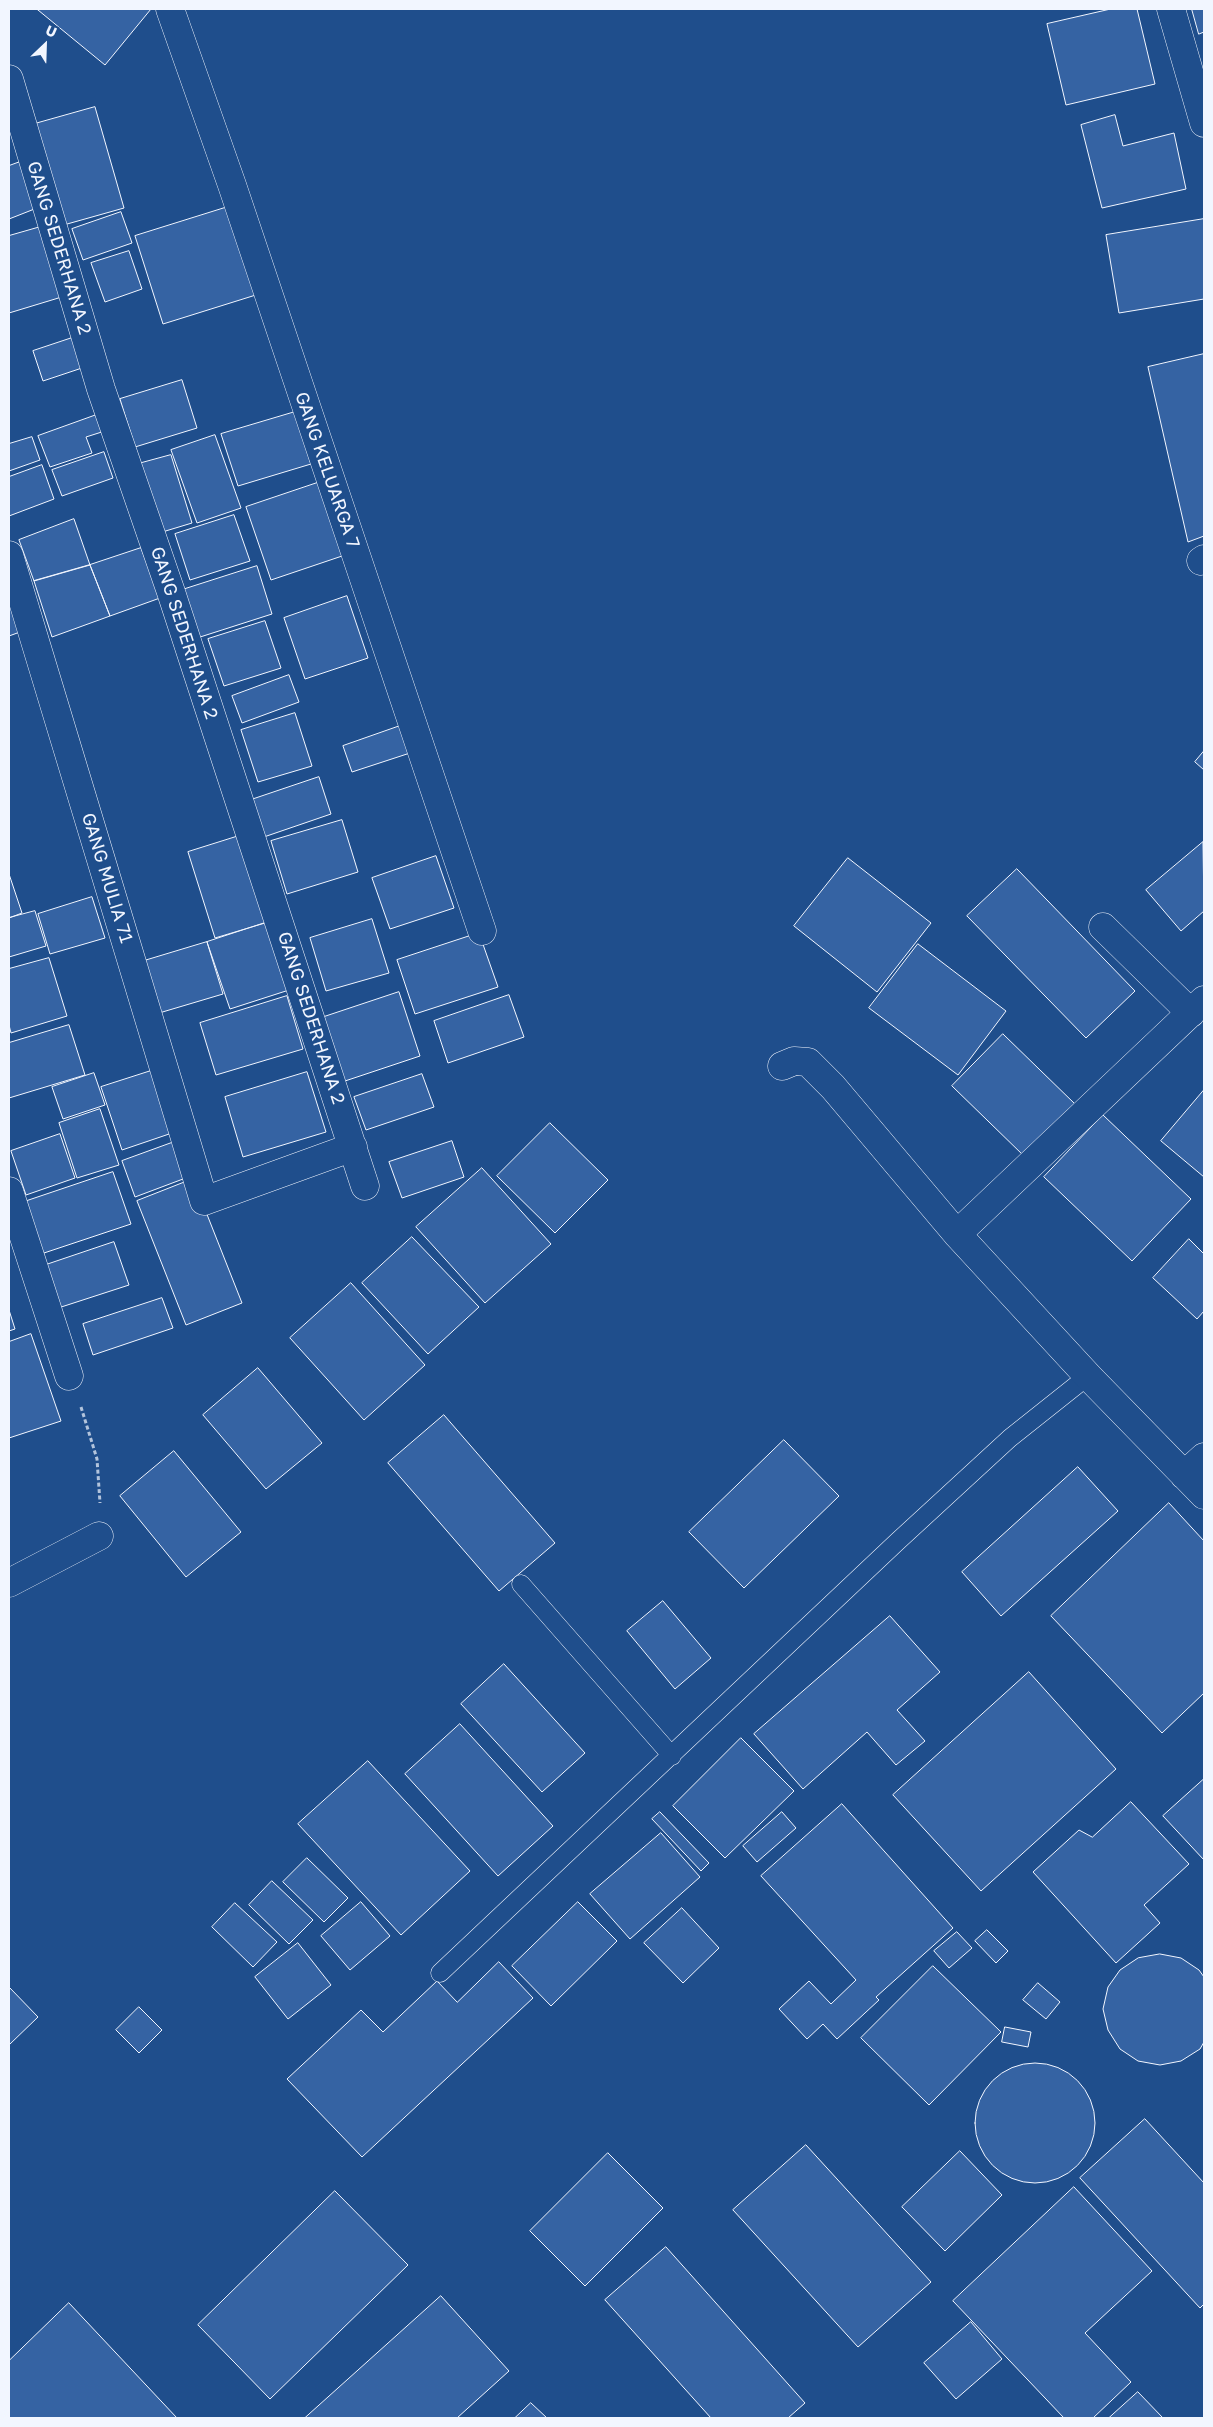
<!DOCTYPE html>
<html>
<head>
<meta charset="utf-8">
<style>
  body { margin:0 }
  #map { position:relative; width:1213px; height:2427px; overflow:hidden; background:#1f4e8c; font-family:"Golos Text",sans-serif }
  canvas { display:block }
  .frame { position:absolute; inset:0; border:10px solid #f2f6ff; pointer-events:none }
  .north { position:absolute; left:20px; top:20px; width:50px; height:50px; -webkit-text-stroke:4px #1f4e8c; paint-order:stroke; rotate:24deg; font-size:14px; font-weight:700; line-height:20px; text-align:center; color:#f2f6ff }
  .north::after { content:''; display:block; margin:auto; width:18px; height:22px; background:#f2f6ff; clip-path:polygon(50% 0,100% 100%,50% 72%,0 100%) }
</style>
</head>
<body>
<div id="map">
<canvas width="1213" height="2427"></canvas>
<div class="frame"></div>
<div class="north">U</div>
</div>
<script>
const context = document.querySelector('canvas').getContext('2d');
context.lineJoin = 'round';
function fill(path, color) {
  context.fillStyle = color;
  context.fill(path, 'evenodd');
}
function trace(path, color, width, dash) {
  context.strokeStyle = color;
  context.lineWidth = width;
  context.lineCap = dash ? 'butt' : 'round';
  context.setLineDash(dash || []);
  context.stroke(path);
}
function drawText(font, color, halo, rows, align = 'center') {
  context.font = font + ' "Golos Text",sans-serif';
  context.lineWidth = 4;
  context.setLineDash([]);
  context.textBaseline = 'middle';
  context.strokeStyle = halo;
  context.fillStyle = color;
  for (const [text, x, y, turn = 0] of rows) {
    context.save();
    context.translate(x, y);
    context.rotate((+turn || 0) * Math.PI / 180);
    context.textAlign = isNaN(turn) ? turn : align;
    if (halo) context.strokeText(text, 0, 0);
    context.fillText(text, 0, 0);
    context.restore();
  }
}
const building = new Path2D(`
  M39,9H151L105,65L38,10Z
  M1111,9H1137L1155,84L1066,105L1047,24Z
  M1192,9H1204V32L1199,34Z
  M95,107L124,208L60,226L31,125Z
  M1115,115L1123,146L1174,133L1186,189L1102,208L1081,125Z
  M20,162L37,208L9,219V166Z
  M231,206L259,294L163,324L135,236Z
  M121,212L132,243L83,260L72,229Z
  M1204,219V299L1119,313L1106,235Z
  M44,226L65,296L9,313V236Z
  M129,251L142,289L105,302L91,263Z
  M78,336L88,366L43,381L33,351Z
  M1204,354V536L1188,542L1148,367Z
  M182,380L197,428L135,447L120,399Z
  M295,412L311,464L238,486L221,434Z
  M102,413L108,430L86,437L92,453L50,467L38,436Z
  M215,435L241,508L197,523L171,450Z
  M32,437L40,460L9,471V444Z
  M104,452L113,478L62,496L52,470Z
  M171,455L192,523L159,533L138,464Z
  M42,465L54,499L9,516V477Z
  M326,480L351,553L271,580L246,507Z
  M234,515L250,561L190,580L175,534Z
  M74,519L90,565L34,581L19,540Z
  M141,548L160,598L110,616L90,565Z
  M90,565L110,616L52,637L34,581Z
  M257,566L272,614L197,638L182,590Z
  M347,596L368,658L305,679L284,618Z
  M9,602L20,632L9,636Z
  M265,621L281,668L224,686L208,639Z
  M289,675L299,702L242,723L232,696Z
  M295,713L312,766L258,782L241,730Z
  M400,726L410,753L352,772L343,746Z
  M1204,751V770L1195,762Z
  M319,777L331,814L258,839L245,802Z
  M342,820L358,872L287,894L271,841Z
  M239,836L265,923L215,938L188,852Z
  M1203,842L1204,911L1181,931L1146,890Z
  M436,856L454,908L390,929L372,878Z
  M848,858L931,923L877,992L794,926Z
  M1017,869L1135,991L1086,1038L967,916Z
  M9,874L22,913L9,918Z
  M92,897L105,938L50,954L38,914Z
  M35,911L46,946L9,957V918Z
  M372,919L389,973L326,991L310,938Z
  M265,923L289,990L230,1009L207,942Z
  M479,933L498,987L415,1014L397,960Z
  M207,942L223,994L149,1016L134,964Z
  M918,944L1006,1011L958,1075L869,1008Z
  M49,958L67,1016L11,1033L9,1025V969Z
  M399,992L420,1056L342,1082L321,1018Z
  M509,995L524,1037L448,1063L434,1021Z
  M287,996L303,1049L216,1075L200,1023Z
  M69,1025L85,1075L9,1098V1043Z
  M1003,1034L1075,1104L1024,1156L952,1086Z
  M154,1070L175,1132L122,1150L101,1087Z
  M307,1072L326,1132L243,1157L225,1097Z
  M94,1073L105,1105L63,1119L52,1087Z
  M422,1074L434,1107L366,1130L354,1097Z
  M1204,1090V1177L1161,1141Z
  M100,1109L119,1165L77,1178L59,1123Z
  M1103,1115L1191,1199L1132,1261L1044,1177Z
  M550,1123L608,1180L555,1233L497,1176Z
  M60,1134L75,1178L26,1195L11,1151Z
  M177,1141L191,1176L135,1197L122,1161Z
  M452,1141L464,1177L402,1198L389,1162Z
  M482,1168L551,1244L485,1303L416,1227Z
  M113,1172L131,1224L35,1256L18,1204Z
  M193,1179L242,1303L186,1325L137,1201Z
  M412,1237L479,1307L428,1354L362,1283Z
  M1189,1239L1204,1254V1311L1197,1319L1153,1278Z
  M114,1242L129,1285L52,1310L37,1268Z
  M351,1283L425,1365L364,1420L290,1338Z
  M162,1298L173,1328L93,1355L83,1324Z
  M9,1310L15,1329L9,1331Z
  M31,1334L61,1421L9,1438V1342Z
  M258,1368L322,1443L266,1489L203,1415Z
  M444,1415L555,1543L499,1591L388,1463Z
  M784,1440L839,1496L744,1588L689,1532Z
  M174,1451L241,1532L186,1577L120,1496Z
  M1078,1467L1118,1511L1001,1616L962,1572Z
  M1169,1503L1204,1541V1693L1162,1733L1051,1616Z
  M663,1601L711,1658L675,1689L627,1631Z
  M890,1616L940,1672L897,1710L925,1741L896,1765L867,1732L803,1789L754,1734Z
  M504,1664L585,1753L542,1792L461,1704Z
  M1029,1672L1116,1769L981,1891L893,1795Z
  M460,1724L553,1826L498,1876L405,1774Z
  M741,1738L794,1791L725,1858L673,1806Z
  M368,1761L470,1871L401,1935L298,1824Z
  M1204,1779V1860L1163,1816Z
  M1131,1802L1189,1864L1144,1905L1160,1923L1116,1963L1033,1872L1079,1830L1092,1837Z
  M842,1804L953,1928L876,1997L879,2000L837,2039L823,2024L807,2039L779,2009L809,1981L831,2004L856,1980L761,1876Z
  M660,1812L709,1863L701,1871L652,1819Z
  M782,1812L796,1828L757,1862L743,1846Z
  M661,1833L700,1877L630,1939L590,1894Z
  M307,1858L348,1898L324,1922L283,1882Z
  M272,1881L313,1920L289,1944L249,1905Z
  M361,1902L390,1936L350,1970L321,1936Z
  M578,1902L617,1941L551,2006L512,1966Z
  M235,1903L277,1942L253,1967L212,1927Z
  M682,1908L719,1948L683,1983L644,1943Z
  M987,1930L1008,1951L996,1963L975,1941Z
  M957,1932L972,1948L949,1968L934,1951Z
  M298,1943L331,1985L288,2019L255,1977Z
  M1160,1954L1181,1958L1199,1970L1204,1977V2042L1200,2049L1181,2061L1160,2065L1138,2061L1120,2049L1108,2030L1103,2009L1108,1987L1120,1970L1138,1958Z
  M499,1962L533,1998L362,2157L287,2079L361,2010L383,2032L437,1981L457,2002Z
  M933,1966L1001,2032L929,2105L861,2038Z
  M1038,1983L1060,2002L1046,2019L1023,2000Z
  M9,1987L38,2017L9,2045Z
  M139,2007L162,2030L139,2053L116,2030Z
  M1005,2027L1031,2032L1028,2047L1002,2042Z
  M975 2123a60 60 0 1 1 120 0a60 60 0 1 1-120 0Z
  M1145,2119L1204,2183V2304L1200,2308L1080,2178Z
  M806,2145L931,2282L858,2347L733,2210Z
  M960,2151L1002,2195L945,2251L902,2207Z
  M608,2153L663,2208L585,2286L530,2231Z
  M1074,2187L1152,2271L1085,2333L1131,2382L1093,2418H1064L953,2301Z
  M335,2191L408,2265L270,2399L198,2325Z
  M666,2247L805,2403L788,2418H711L605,2300Z
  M441,2296L509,2371L457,2418H305Z
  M69,2303L177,2418H9V2361Z
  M971,2322L1002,2359L956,2399L924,2363Z
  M1138,2392L1163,2418H1109Z
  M531,2403L547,2418H515Z`);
const path = new Path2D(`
  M81,1407L97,1459L100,1503`);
const lane = new Path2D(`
  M521,1584L672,1756
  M440,1973L898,1541L1010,1438L1088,1376`);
const street = new Path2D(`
  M170,9L232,185L482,931
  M1171,9L1204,123
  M9,79L101,389L171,592L365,1186
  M9,555L204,1201L353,1147
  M1201,561L1204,559
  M1103,927L1191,1013
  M782,1066L794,1061L808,1062L833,1087L957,1234L1088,1376L1204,1495
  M9,1191L69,1376
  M957,1234L1204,1000
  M1184,1475L1204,1457
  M9,1583L99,1536`);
const streetNames = [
  ["GANG SEDERHANA 2",59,248,73],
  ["GANG KELUARGA 7",327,470,71],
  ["GANG SEDERHANA 2",184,633,72],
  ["GANG MULIA 71",107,878,73],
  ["GANG SEDERHANA 2",311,1018,72]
];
fill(building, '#3563a3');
trace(building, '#f2f6ff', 1);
trace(lane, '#f2f6ff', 19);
trace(street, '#f2f6ff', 29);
trace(path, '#b3c4dc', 3, [4, 2.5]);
trace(lane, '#1f4e8c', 18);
trace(street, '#1f4e8c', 28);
drawText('18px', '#f2f6ff', '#1f4e8c', streetNames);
</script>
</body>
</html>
